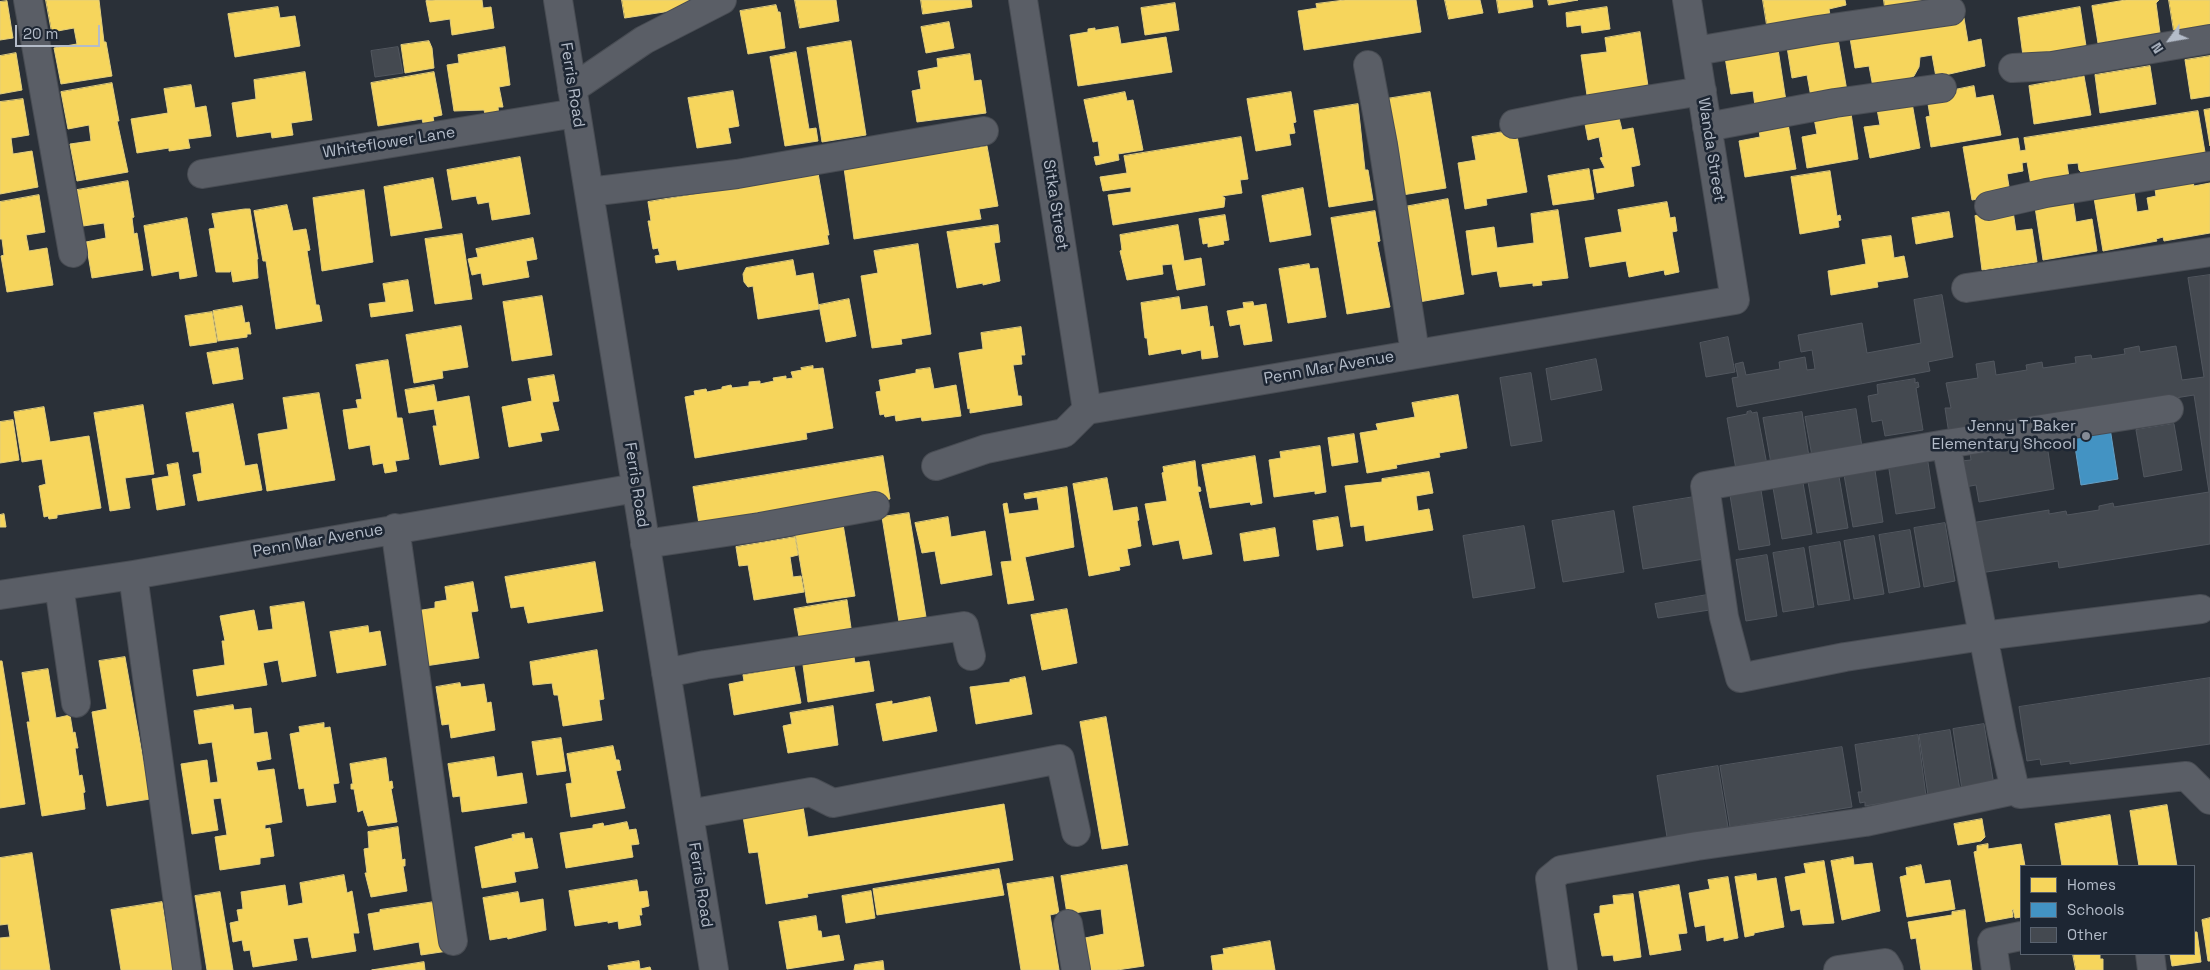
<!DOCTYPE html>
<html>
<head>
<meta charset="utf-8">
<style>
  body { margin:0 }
  #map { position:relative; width:2210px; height:970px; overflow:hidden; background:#2a3038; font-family:"Space Grotesk",sans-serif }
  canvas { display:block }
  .legend { position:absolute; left:2020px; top:865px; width:175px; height:90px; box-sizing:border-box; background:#1d2633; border:1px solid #59626f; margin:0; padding:6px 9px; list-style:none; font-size:15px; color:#b4bcc9 }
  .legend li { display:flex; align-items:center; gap:10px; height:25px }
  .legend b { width:25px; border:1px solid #59626f }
  .north { position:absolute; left:2145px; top:15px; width:50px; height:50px; -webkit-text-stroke:4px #1d2633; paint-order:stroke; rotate:238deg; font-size:14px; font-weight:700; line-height:20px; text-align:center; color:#b4bcc9 }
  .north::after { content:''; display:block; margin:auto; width:18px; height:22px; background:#b4bcc9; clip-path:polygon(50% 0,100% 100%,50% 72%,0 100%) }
  .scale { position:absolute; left:15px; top:25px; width:85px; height:22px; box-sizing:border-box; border:2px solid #b4bcc9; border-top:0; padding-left:6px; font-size:15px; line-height:18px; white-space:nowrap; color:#b4bcc9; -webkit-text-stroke:4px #1d2633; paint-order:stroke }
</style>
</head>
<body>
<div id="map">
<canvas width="2210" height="970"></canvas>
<ul class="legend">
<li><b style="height:14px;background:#f6d55c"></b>Homes</li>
<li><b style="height:14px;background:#4393c3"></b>Schools</li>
<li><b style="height:14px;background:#444950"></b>Other</li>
</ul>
<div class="north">N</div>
<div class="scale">20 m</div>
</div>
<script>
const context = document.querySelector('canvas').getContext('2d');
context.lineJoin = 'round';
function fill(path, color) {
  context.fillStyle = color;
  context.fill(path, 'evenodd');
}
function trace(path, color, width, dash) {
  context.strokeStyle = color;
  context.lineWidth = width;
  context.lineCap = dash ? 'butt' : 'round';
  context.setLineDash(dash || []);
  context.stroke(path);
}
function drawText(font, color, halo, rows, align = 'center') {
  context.font = font + ' "Space Grotesk",sans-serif';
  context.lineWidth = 5;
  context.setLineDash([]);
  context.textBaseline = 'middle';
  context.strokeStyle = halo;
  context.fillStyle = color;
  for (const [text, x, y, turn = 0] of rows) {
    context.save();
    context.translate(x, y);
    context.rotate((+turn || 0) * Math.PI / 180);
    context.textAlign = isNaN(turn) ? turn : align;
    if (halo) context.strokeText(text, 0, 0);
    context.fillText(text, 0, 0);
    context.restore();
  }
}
const homes = new Path2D(`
  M46,0H99L104,42H106L112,76L61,84L54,48L77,44L74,28L52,32Z
  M435,0H482L483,8L491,7L494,28L452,35L450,19L430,22L426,1Z
  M622,0H689L690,8L625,18Z
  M795,0H836L839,21L800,28Z
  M921,0H971L972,7L923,14Z
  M1345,0H1416L1421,32L1304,50L1298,11L1317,8L1316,4Z
  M1445,0H1480L1483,13L1449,19Z
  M1497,0H1532L1533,7L1499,13Z
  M1548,0H1578L1549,5Z
  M1763,0H1845L1846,5L1829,9L1830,15L1767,25Z
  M1884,0H1933L1886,14Z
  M2126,0H2159L2156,3L2160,33L2098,43L2092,6Z
  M2169,0H2210V26L2174,31Z
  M7,1L13,38L0,40V2Z
  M1175,3L1179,30L1145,35L1141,8Z
  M776,5L778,12H780L785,48L748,54L740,11Z
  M278,7L280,18L295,16L300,46L235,57L228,14Z
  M1607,7L1610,29L1582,33L1581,25L1567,27L1566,13Z
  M2080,7L2086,46L2023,56L2018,18Z
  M1964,18L1968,42L1981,39L1985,66L1936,77L1932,55L1920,57L1919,67L1914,76L1910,78L1911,81L1873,87L1869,66L1855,68L1850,38Z
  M949,22L954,48L926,53L921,27Z
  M1118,27L1121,44L1166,37L1172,72L1078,86L1070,35L1088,32V29L1095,28V30Z
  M1640,32L1649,93L1588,102L1581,55L1607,52L1605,38Z
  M1838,39L1847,91L1811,97L1807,75L1792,78L1787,47Z
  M429,41L432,48L434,68L405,73L401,45Z
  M851,41L866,135L822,142L807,48Z
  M505,47L510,85L499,87L503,107H498L499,116L486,118L484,110L454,111L447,65L459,63L458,55Z
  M1778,49L1786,101L1755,106L1753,91L1731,94L1725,57Z
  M796,52L809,129L816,128L818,141L785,146L770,57Z
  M16,53L22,90L0,94V56Z
  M970,54L974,81L981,80L986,113L917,122L912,91L921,89L918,71L938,67L937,59Z
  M2210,56V96L2191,99L2185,60Z
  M2150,66L2156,104L2100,113L2095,75Z
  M305,72L312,120L291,123L293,135L272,138L271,132L237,137L232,103L256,99L254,80Z
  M434,72L442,115L433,117L434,122L423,123L422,119L378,126L371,83Z
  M2084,76L2091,115L2034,124L2029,86Z
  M112,83L119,121H117L128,172L77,181L70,144L91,141L89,125L68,129L61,92Z
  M191,85L195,108L206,106L211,136L188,139L190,148L169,151V148L137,153L131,119L168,113L164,89Z
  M1974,86L1976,98L1993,95L2001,135L1931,147L1926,117L1930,116L1927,98L1938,93Z
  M733,91L739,126L728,128L731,143L697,148L688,98Z
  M1125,92L1127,101L1133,100L1143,150L1118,154L1119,160L1096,165L1094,157L1100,156L1098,141L1093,142L1084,100Z
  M1291,92L1296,122L1293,123L1295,133L1289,134L1291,145L1256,151L1247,99Z
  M1430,92L1446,188L1402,195L1397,165L1401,164L1395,129L1391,130L1386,99Z
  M1911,97L1920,148L1870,158L1864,127L1880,125L1876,104Z
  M23,99L29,135L11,138L13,154L32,151L38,187L0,194V102Z
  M1358,104L1365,170H1368L1373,200L1329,207L1314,111Z
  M1850,107L1858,159L1807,168L1802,137L1817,134L1813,113Z
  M2210,109V146L2204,110Z
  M2198,111L2206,158L2086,177L2079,170L2078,163L2067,164L2070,184L2032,191L2027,162L2022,163L2023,171L2007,174L2010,193L1972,200L1963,147L2018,138L2020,151L2026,150L2024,138Z
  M1619,118L1622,130L1633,128L1640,165L1631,167L1634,186L1597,193L1593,170L1605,168L1600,158L1603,157L1599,137L1588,140L1585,124Z
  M1787,118L1796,169L1745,177L1739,141L1760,137L1758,123Z
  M1516,130L1527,192L1486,199L1487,205L1465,209L1458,163L1476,160L1472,137Z
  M1241,137L1248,179L1240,180L1242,193L1222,196L1225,198L1224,207L1113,225L1108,195L1131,192V187L1103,191L1100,177L1127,173L1124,156Z
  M987,146L998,206L979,209L981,219L854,239L844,168Z
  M520,157L530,214L492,220L489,202L478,204L476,196L452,200L447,170Z
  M1589,169L1594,199L1553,205L1548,176Z
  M1830,171L1837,216L1840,215L1841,220L1838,221L1839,227L1800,234L1791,177Z
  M818,173L829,235H827L829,244L678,270L676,260L656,263L655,256L660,255L658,248L653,249L648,221H651L648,202Z
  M433,178L442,228L391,236L384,187Z
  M128,181L134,217L132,218L134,234L137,233L143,270L92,278L86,242L106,238L104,223L83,226L77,190Z
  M2193,182L2194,186L2210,183V233L2164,241L2163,237L2156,239L2157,241L2103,251L2094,198L2134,191L2137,212L2149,210L2147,198L2156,196L2155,189Z
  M1303,188L1311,235L1270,242L1262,196Z
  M364,190L373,262L322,271L313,198Z
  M39,195L45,232L26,235L29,251L47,248L53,285L7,292L1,256L4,255L2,239H0V202Z
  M1448,199L1464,294L1419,302L1414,272L1418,271L1404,207Z
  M2073,201L2076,222L2092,219L2097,251L2043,260L2035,207Z
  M1667,202L1670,218L1675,217L1677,231L1672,232L1679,272L1665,275L1664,270L1629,277L1626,261L1590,267L1585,238L1622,232L1618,210Z
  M287,205L293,231L306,229L310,250L307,251L316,305H319L322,321L276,329L266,261H263L254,211Z
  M245,209H250L258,259H257L258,278L233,282L231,270L230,272H216L209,229L215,228L212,214Z
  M1558,210L1568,278L1541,281L1542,285L1533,286V283L1500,287L1497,271L1472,275L1466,231L1494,227L1497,248L1534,243L1531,214Z
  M1375,211L1380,241L1377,242L1390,307L1347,314L1331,218Z
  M2013,211L2016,231L2032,229L2037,262L1982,270L1975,216Z
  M1949,212L1953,237L1916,244L1912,218Z
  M1225,215L1229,240L1223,241L1224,244L1208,247V243L1203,244L1199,219Z
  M187,218L197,276L180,279L179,271L152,276L144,226Z
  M998,225L1000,242L994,243L1000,281L983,285V283L957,288L947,232Z
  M1178,225L1184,261L1201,258L1205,285L1177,290L1172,264L1162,265L1163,274L1127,280L1120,251L1122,250L1120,235Z
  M462,234L472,299L435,304L425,239Z
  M1891,236L1894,258L1904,256L1908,277L1877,282L1878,287L1831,295L1828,271L1866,264L1862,240Z
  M533,238L537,259L526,261L529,277L483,285L481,273L472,275L468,259L478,257L476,249Z
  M918,244L931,334L901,339L902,344L872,348L861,276L878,273L874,251Z
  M793,260L796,276L813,273L819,309L758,319L753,286L748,287L744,282L743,274L746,268Z
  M1309,264L1310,269L1318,268L1326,317L1288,323L1279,269Z
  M408,280L413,311L371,317L369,304L386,302L383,284Z
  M542,296L552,355L512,361L503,302Z
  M1179,297L1181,310L1207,306L1210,327L1213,326L1218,357L1202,359L1201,350L1182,354L1181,349L1149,355L1147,338H1145L1141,303Z
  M849,299L856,336L826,342L819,305Z
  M1253,302L1254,306L1266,304L1272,341L1244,345L1240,324L1230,326L1227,311L1244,308L1243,303Z
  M242,306L245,323L249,322L251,334H247V337L218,341L213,311Z
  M212,312L217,342L190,346L185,316Z
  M461,326L468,367L442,371L443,378L414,383L406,335Z
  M1021,327L1025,355H1021L1022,364L1013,365L1018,396H1021L1022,405L970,413V408L968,409L959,353L983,349L981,333Z
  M238,348L243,379L213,384L207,353Z
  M388,360L397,418H402L409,459L395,461L397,471L385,473L383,463L373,465L370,445L349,449L343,410L358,408L356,400L362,399L356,365Z
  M813,366V369L823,368L833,428L806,433L807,439L695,458L685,397L695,395L694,391L706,389L707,392L722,389V387L731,385L732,388L749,386V382L760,381V384L774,381L773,378L786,376V379L793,378L791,372L802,370L801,368Z
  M930,368L934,389L956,385L961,416L922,421L921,417L896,421L895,415L885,417L884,414L880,415L876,392L881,391L879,380L916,373V370Z
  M554,375L559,401L552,402L559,430L540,433L542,441L509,447L502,407L532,401L528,379Z
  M434,385L437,402L469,396L479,458L440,465L433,426H437L434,409L409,413L405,390Z
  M319,393L335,480L267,491L258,434L288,429L283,398Z
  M1458,395L1467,448L1439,453L1440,457L1396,465L1397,468L1367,473L1360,433L1378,430L1376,424L1415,417L1412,403Z
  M233,404L245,466L257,464L262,490L198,501L193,475L202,473L199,451L193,452L186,413Z
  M143,405L154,474L125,478L130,508L110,511L94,413Z
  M44,407L50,442L89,436L101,508L57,515V518L49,519L48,516L44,517L39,486L46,484L42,459L22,462L14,412Z
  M13,420L19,460L0,463V422Z
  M1354,434L1358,462L1332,466L1328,438Z
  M1320,446L1326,492L1315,494V491L1274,497L1269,460L1281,458L1280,452Z
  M883,456L890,499L721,527L699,524L693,487Z
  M1255,456L1262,503L1251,505L1250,502L1210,508L1202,465Z
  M1195,461L1198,487H1200L1201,491L1198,492L1212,554L1183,559L1179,540L1153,545L1145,504L1167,501L1162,473L1164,472L1163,467Z
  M178,463L185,505L157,510L152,479L169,476L167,465Z
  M1429,472L1433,493L1416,496L1418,511L1429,509L1433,530L1366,541L1364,525L1351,527L1345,486L1382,482V479Z
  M1107,478L1113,511L1137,507L1139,520L1137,521L1141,546L1127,549L1130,565L1119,567L1120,570L1089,576L1073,484Z
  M1067,487L1074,547L1025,557L1034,600L1008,604L1001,562L1012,561L1003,504L1007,503L1009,514L1039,510L1037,497L1025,499L1024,494Z
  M909,513L926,617L899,622L882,517Z
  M4,514L6,527H0V515Z
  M948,517L951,537L985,531L992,575L941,584L935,551L922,553L915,523Z
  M1338,517L1343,546L1317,550L1313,521Z
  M843,524L855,596L807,603L795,532Z
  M1275,528L1279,556L1244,561L1240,534Z
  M795,537L798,555L790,557L793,577L801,576L804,592L754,600L748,565L739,566L736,547Z
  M595,562L603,611L528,623L524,606L511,608L505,577Z
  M473,582L478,611L471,612L479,658L425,666L416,611L435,608V602L447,600L445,587Z
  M847,600L851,628L799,637L794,609Z
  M304,602L316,676L282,682L278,660L263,663L267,685L197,696L193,670L225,665L222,641H225L220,616L254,610L258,631L273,629L270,607Z
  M1067,609L1077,663L1042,670L1031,615Z
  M368,626L369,633L380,631L386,665L337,673L330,632Z
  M597,650L604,699L599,700L602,720L563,726L558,695H554L552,683L533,685L530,662Z
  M125,657L150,799L107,806L92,712L107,709L99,661Z
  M854,657L855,663L869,661L874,691L808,702L803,665Z
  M0,661H2L25,804L0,808Z
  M794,666L801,703L734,715L729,684L744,681L743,675Z
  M48,669L56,718L70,715L73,733L75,732L78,748H75L79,776L82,775L85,792L83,793L85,809L42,816L27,722H30L22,673Z
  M1025,677L1032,714L976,724L970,687L1010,682V680Z
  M460,683L461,687L484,684L487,703L491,702L495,730L451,738L449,724L442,725L436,687Z
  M930,697L937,731L883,741L876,704L892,701V704Z
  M233,705L234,710L251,708L254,734L267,732L271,759L256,762L258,771L274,769L282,822L265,825V829L270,828L274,856L260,858V864L220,870L215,837L227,835L221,798L213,799L218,830L192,834L181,764L207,760L210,783L218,782L212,742L199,744L194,711Z
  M833,706L838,745L788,753L783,726L792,724L790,713Z
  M1106,717L1128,845L1102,849L1080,722Z
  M324,723V728L330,727L339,783L333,784L336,802L307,806L304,788L299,789L290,734L300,732L299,727Z
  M561,738L566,771L537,775L532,742Z
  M613,746L616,760H619L621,770L616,771L625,808L571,817L566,784L572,783L567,754Z
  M494,757L497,777L522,773L527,803L462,812L460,796L453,797L448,764Z
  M386,758L389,782L392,781L393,788L391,789L397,822L368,826L363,810L358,812L354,789H351V784H353L350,764Z
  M802,800L808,837L1004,804L1013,860L807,894L808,897L766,904L758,852L749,853L742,810Z
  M2167,805L2177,866H2139L2130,811Z
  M2110,815L2118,866H2062L2055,824Z
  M1982,819L1985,837L1981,841L1958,845L1954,824Z
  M627,822L629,830L636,829L639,844L631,845L633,857L566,868L560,833L593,828V825L603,823L604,826Z
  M398,827L402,860L405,859V866H403L407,891L371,897L365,873H367L364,849L369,848L368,832Z
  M524,833L525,839L532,838L538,868L514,872L516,882L482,888L475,847L512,838L513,841L512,835Z
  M1988,844V849L2021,844L2025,866H2021V917L2015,918L2013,909L2012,910L2013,917L1986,922L1974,852L1977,851V846Z
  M32,853L50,970H0V938L10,937L8,924L0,925V858Z
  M1853,857L1854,865L1872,863L1880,911L1842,920L1831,861Z
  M1824,861L1834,923L1803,925L1800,909L1791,911L1785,877L1806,873L1804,864Z
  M1127,865L1144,966L1117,970H1091L1085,938L1104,934L1101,909L1067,914L1061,876Z
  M1921,865L1925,884L1950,880L1955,909L1907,917L1900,877L1907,875L1906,868Z
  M999,869L1004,895L877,915L873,889Z
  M1756,874L1757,881L1776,878L1784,927L1754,933V935L1745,937L1735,877Z
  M344,875L347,893L352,891L359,933H353L356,951L312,958L308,937L293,939L297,960L253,967L250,950L244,951L242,940L233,942L230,923L239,921L237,910L243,909L241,892L285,885L288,906L303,903L300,883Z
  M1053,877L1059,913L1050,915L1059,970H1021L1007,884Z
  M1728,877L1738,938L1724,941V937L1707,941L1705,925L1695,927L1689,893L1710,889L1708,880Z
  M637,880L639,892L647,891L649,906L641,908L642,915H639L641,925L619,929L618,921L608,923V921L575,926L569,891Z
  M1679,885L1687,933L1678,934L1681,950L1650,955L1639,892Z
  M871,891L875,918L846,923L842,896Z
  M220,892L233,970H207L195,896Z
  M518,892L520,903L543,899L546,930L508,939L507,937L490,940L483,898Z
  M1633,894L1641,957L1614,961L1613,955L1602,956L1594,914L1600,913V906L1614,904L1613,896Z
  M441,901L448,951L421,955L419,942L374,950L368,914L380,912V910Z
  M162,902L173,970H121L111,910Z
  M1965,910L1972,970H1921L1916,938L1911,939L1908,922L1952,915V912Z
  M816,916L818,931H821L822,938L839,935L844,960L787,969L779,922Z
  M2210,918V961H2208L2202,920Z
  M2194,932H2197L2201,962L2172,966L2170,954H2194Z
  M1270,941L1275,970H1213L1211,956L1224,954L1223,949Z
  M2073,954H2100V959H2103V970H2076Z
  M639,961L640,969L650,967L651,970H609L608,966Z
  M883,961L884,970H854L855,965Z
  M424,962L425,970H372Z`);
const schools = new Path2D(`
  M2110,428L2118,479L2081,485L2073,434Z`);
const building = new Path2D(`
  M398,47L403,73L375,77L371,51Z
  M2210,275V544L2059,568L2058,561L1980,573L1971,523L2049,510V514L2066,511L2067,515L2099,510V506L2113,503L2114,507L2209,492L2194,395L1949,434L1945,408H1951L1946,383L1978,378L1976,364L1994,361L1996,375L2027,370L2026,365L2042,362L2043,368L2076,363L2075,357L2091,355L2092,359L2125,354L2124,349L2139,346L2140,352L2176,346L2182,380L2204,377L2188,278Z
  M1942,295L1953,357L1928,362L1930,371L1737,407L1732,378L1738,377L1735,364L1743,362L1746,375L1780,369L1779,362L1805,357L1807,370L1815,369L1812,350L1801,352L1798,335L1862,323L1867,353L1921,343L1914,300Z
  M1728,337L1735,372L1706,377L1700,343Z
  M1596,359L1602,390L1551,400L1546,369Z
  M1531,373L1542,441L1511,446L1500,378Z
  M1915,379V383L1918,382L1919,387L1916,388L1923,430L1885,436L1882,420L1872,422L1868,396L1878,394L1877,385Z
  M1856,409L1862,447L1812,456L1805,417Z
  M1751,411L1752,413L1757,412L1768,470L1737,475L1727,418L1747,414V412Z
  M1802,412L1810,463L1772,469L1763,418Z
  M2174,424L2182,470L2144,477L2136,430Z
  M2046,439L2054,489L1979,502L1976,485L1965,487L1961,461L1971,460L1970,452Z
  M1927,456L1935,508L1896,514L1888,463Z
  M1874,464L1883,522L1853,527L1843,469Z
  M1838,471L1848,528L1817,533L1807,476Z
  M1802,477L1812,534L1782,539L1772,482Z
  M1760,484L1770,545L1739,550L1729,489Z
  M1694,497L1704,559L1643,569L1633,507Z
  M1614,511L1624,572L1563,582L1552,521Z
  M1945,523L1955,581L1924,587L1914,528Z
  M1524,526L1535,588L1473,598L1463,536Z
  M1910,530L1920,587L1889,593L1879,535Z
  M1874,536L1884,594L1854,599L1844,541Z
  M1840,542L1850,600L1818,605L1809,547Z
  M1804,548L1814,607L1783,612L1773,553Z
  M1767,555L1777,616L1746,621L1736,560Z
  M1713,594L1716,609L1658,618L1655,604Z
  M2210,678V744L2070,764V761L2041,765L2040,759L2027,761L2019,707Z
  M1984,724L1994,785L1962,790L1953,729Z
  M1950,730L1960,790L1928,795L1919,735Z
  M1918,735L1926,796L1865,806V802L1860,803L1858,792H1862L1855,745Z
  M1842,747L1852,807L1730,827L1720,766Z
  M1718,766L1728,827L1667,837L1657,776Z`);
const minor = new Path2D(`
  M28,0L73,253
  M558,0L714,970
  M1023,0L1087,410
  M1696,51L1818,30L1951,11
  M1368,65L1383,145L1415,353
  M2013,68L2052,66L2210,39
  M572,89L644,40L722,0
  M1514,124L1578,111L1702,91
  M1707,127L1835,103L1942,88
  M202,174L576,113
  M589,192L737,174L984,131
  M1989,206L2046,193L2210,166
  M1966,288L2210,252
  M2169,409L1946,444L2002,733L2015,790L2020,794L2186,776L2210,800
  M1946,444L1705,486L1724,617L1740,678L1845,657L1983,636L2201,609
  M936,466L986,449L1064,433L1087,410L1735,300L1687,0
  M395,528C415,666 432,803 453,941
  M645,544L760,527L875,506
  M133,575L187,968
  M59,586L76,703
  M0,595L133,575L636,488
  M666,673L705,665L964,626L971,656
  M689,814L811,792L833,803L1060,759L1076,832
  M1068,924L1076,970
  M2150,954L2152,970
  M1563,970L1550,879L1561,870L1697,846L1865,822L2015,790
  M1838,970L1885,963L1889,970
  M1996,970L1992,942L2021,936`);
const markers = [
  [2086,436,5,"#848b96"]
];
const streetNames = [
  ["Ferris Road",572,85,81],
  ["Whiteflower Lane",389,143,-9],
  ["Wanda Street",1711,150,81],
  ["Sitka Street",1055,205,81],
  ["Penn Mar Avenue",1329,368,-10],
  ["Ferris Road",636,485,81],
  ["Penn Mar Avenue",318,541,-10],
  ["Ferris Road",700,885,81]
];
const poiNames = [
  ["Jenny T Baker",2076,427],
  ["Elementary Shcool",2076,445]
];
fill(homes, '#f6d55c');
trace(homes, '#e2ce7d', 1);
fill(schools, '#4393c3');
trace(schools, '#659fc5', 1);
fill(building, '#444950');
trace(building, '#52575f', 1);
trace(minor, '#484c53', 30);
trace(minor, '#5a5e66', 28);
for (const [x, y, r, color] of markers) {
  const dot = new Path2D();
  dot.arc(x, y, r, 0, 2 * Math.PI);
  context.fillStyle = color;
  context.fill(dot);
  trace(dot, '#1d2633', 2);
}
drawText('16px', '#b4bcc9', '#1d2633', streetNames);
drawText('16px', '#b4bcc9', '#1d2633', poiNames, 'right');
</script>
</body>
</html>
